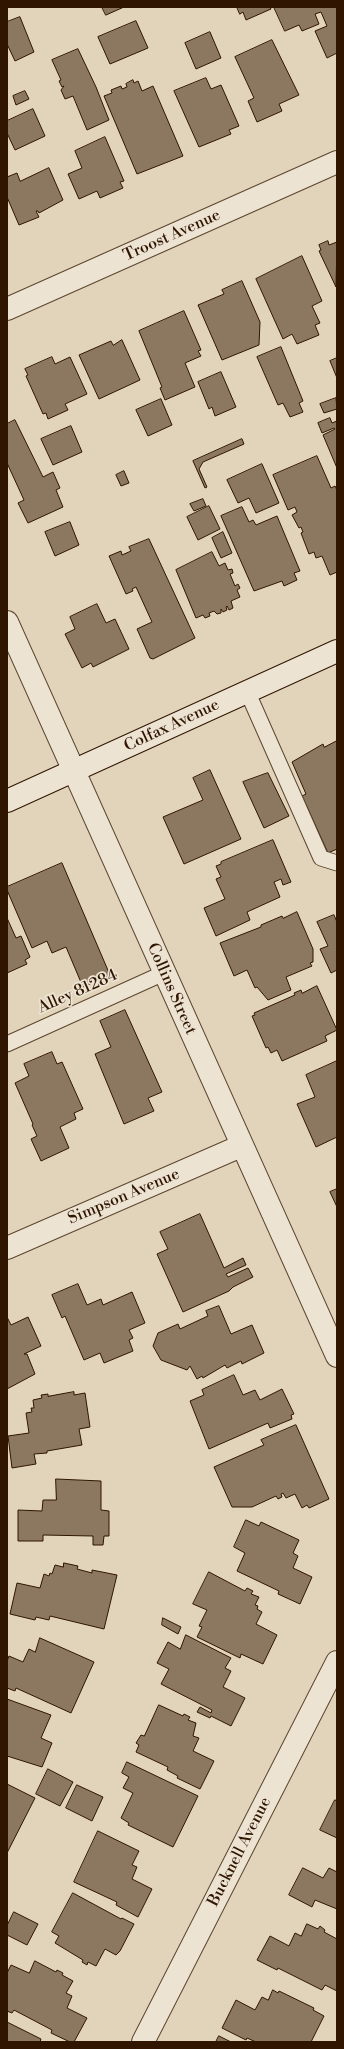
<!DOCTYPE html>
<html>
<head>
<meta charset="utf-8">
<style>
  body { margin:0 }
  #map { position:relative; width:344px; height:2049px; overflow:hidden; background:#e1d4ba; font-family:"Libre Bodoni",serif }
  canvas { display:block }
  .frame { position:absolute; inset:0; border:8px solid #301500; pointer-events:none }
</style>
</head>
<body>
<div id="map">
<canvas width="344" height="2049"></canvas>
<div class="frame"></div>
</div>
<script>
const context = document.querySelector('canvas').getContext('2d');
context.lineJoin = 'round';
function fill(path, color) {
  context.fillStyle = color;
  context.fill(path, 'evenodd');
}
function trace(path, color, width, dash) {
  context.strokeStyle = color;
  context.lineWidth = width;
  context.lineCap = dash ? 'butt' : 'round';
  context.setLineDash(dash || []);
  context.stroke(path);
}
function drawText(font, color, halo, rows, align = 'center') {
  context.font = font + ' "Libre Bodoni",serif';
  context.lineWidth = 3.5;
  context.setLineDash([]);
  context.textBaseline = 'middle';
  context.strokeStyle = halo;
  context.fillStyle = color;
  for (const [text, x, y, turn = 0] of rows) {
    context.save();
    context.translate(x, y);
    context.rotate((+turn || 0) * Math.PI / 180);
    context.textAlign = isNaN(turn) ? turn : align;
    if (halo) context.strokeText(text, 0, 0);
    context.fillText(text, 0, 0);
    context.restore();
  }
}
const building = new Path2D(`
  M102,7H124L106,15Z
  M237,7H270L271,9L246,20L243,12L240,14Z
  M274,7H337V53L327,58L315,31L327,26L321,12L315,14L319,24L302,31L299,25L285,31Z
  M20,17L34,52L15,61L7,44V22Z
  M136,21L148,48L110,64L98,37Z
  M210,32L221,58L196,69L185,43Z
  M272,40L299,95L279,104L282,111L257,122L248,101L254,98L235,57Z
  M78,49L96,87L109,120L87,130L73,96L65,99L61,90L64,86L62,87L59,81L61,80L52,60Z
  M206,78L211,89L221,85L239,126L229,130L231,134L199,147L174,91Z
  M133,80L134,83L138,81L142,91L153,86L183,156L137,174L104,96L112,93L111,90L121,86L122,89L127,87L126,84Z
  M25,91L29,99L16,105L13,96Z
  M33,109L45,136L15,150L7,133V121Z
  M105,137L124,181L120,182L123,188L100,198L97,191L79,199L68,174L82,168L75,151Z
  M49,168L63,200L39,213L38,211H36L39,217L19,225L7,197V177L17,173L20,181Z
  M328,241L329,245L337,242L336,287L319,251L321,250L319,245Z
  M302,256L322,301L312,306L320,323L315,325L319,335L297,344L292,334L283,339L256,279Z
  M242,281L260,322L259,345L222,360L198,305L224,294L222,290Z
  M184,311L201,350L198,351L201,356L185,363L195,387L165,400L160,388L162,387L139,331Z
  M122,340L140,380L99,399L79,355L111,341L113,345Z
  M281,347L303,401L299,403L303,412L290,417L283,403L278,405L257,357Z
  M52,357L55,364L70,357L87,394L65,404L68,410L48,419L46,413L43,414L26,376L28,375L25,369Z
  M337,358V378L330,361Z
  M221,372L236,407L215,416L212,407L209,409L198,382Z
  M336,398L337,409L324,413L320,404Z
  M161,399L172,425L148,436L136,410Z
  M330,418L332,423L337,421V468L323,435L335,429L334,428L322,433L318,423Z
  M15,420L43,477L53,472L60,488L56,490L63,507L28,523L18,503L24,500L7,463V424Z
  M71,426L82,452L53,465L41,439Z
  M242,439L244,444L203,462L199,469L207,487L205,488L193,461Z
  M317,456L331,488L335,486L337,490V572L330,575L322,556L316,558L314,552L309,554L301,533L303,532L301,527L299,528L292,515L297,512L295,507L288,510L273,475Z
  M262,464L279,503L256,513L249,498L238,503L227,480Z
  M124,471L129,483L121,486L116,475Z
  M203,499L206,506L194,511L190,504Z
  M209,506L220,529L198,540L187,517Z
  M242,507L249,522L253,520L256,525L277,516L300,571L294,573L297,580L284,586L282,581L254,591L221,516Z
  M70,522L79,545L55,556L45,532Z
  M223,532L232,553L221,558L212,538Z
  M149,539L195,638L153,659L150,658L137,629L152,622L136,587L132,589L133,591L126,594L109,556L121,551L122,555L131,551L129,547Z
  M212,552L219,566L225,563L228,570L232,569L233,573L230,574L235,586L238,584L240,588L237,590L240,597L231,601L233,608L229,610L227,606L226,607L227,610L223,612L221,609V613L217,614L214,611L209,613L210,616L205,618L203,615L196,618L176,570Z
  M97,604L106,623L115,619L129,649L93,667L91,663L82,668L65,634L75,629L70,617Z
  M337,741V849L328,853L302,796L306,794L292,762L323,744L324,747Z
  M210,770L241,839L184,864L163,817L203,800L193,778Z
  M268,773L289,816L264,828L243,782Z
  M273,840L291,882L283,885L281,879L274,882L280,897L247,912L250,920L216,936L204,908L225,899L216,879L221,877L216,866L221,864V862Z
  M62,863L110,975L83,987L66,947L52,953L47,941L32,948L7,890V887Z
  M297,912L313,949V962L310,963L312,966L286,977L291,990L268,1000L257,987L255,988L247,970L234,976L220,943L261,927V925L282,916L283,918Z
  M334,915L337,922V970L331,973L320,949L328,946L317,922Z
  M7,918L16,938L21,936L30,957L25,960L27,964L7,973Z
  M317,986L337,1030L325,1036L327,1041L282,1061L277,1050L271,1053L268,1047L266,1048L252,1016L255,1015L254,1013L295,995L294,993L301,990L302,993Z
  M125,1010L162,1092L148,1098L154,1111L124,1124L95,1054L111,1047L100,1021Z
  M52,1052L57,1064L62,1062L83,1109L74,1113L76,1119L60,1127L69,1148L41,1161L31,1139L37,1136L32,1125L33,1124L15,1083L29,1076L24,1064Z
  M337,1061V1137L316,1147L297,1104L315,1097L306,1075Z
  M337,1189V1207L330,1192Z
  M200,1214L224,1268L243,1258L246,1265L226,1274L228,1277L248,1268L253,1277L233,1287L229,1291L183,1312L157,1254L168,1249L160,1232Z
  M78,1284L87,1305L101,1299L103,1305L132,1292L145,1323L129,1330L133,1338L129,1340L133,1351L104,1363L100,1353L84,1360L65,1316L62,1318L52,1295Z
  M219,1306L231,1334L252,1325L264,1353L242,1364L241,1361L227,1368L225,1365L203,1378L202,1376L197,1379L190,1366L187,1370L161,1360L153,1346L158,1333L178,1324L180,1329L208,1316L206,1311Z
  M7,1317L11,1325L28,1317L41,1346L24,1354H27L35,1374L7,1389Z
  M234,1375L243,1395L255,1390L260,1400L282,1389L294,1414L291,1415L292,1419L270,1428L268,1423L209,1449L190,1401L204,1395L202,1390Z
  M74,1392V1395L85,1393L90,1427L79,1429L82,1445L47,1451V1453L34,1454L36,1464L12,1468L8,1436L29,1433L26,1413L32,1412L31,1408H34L33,1400L42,1398L41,1395L48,1394V1396Z
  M296,1425L329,1499L309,1508L307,1505L302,1508L295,1494L286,1498L283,1493L281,1494L282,1497L278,1499L276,1496L252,1507H232L214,1467L264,1445L261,1440Z
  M56,1479L101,1481V1510L109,1511V1536H104L103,1545H93V1536L43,1535V1541H18V1510L42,1511L43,1500H56Z
  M246,1520L259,1526L261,1522L299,1540L293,1553L298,1556L293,1568L312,1577L300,1604L278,1594L279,1591L237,1571L245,1553L234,1547Z
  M64,1563L78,1566L77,1569L92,1573V1570L117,1575L104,1629L50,1616L49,1620L36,1617L35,1620L10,1614L17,1583L40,1588L44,1574L49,1576L50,1573L52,1574L55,1565L63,1567Z
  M209,1572L245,1591L247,1588L253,1591L251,1594L259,1597L255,1605L258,1606L257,1609L262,1612L256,1624L277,1635L263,1664L241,1654L240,1658L197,1637L202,1627L199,1626L207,1610L193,1604Z
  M163,1618L181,1627L178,1634L162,1625Z
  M186,1635L231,1658L225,1668L231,1671L223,1687L245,1698L231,1726L211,1716L210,1718L197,1712L200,1707L211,1713L212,1710L161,1684L169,1669L157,1663L168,1642L180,1649Z
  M40,1638L94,1662L71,1713L16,1688L15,1691L7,1688V1661L9,1656L23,1662L29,1649L35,1652Z
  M7,1699L51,1715L41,1738L52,1743L42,1767L7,1756Z
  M159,1705L183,1716L184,1714L190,1717L188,1720L196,1723L193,1736L199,1738L193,1751L214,1761L200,1789L177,1778L178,1776L167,1770L168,1767L136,1752L139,1745L136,1743L141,1735L144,1736Z
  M127,1762L198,1796L173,1847L128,1825L129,1823L121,1818L133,1793L123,1788L129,1777L122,1773Z
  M48,1769L73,1782L60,1806L36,1794Z
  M7,1784L35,1798L7,1853Z
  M77,1785L103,1797L92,1821L66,1808Z
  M335,1800L337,1801V1838L320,1830Z
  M98,1831L139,1851L132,1865L137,1867L132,1879L152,1889L138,1917L116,1905L117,1902L74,1882Z
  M303,1868L323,1878L329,1868L337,1872V1909L315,1900L312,1907L289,1895Z
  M73,1893L121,1919L122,1918L134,1924L120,1951L116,1955L105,1949L96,1966L88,1962L87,1965L82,1962L83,1960L55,1943L59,1936L52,1932Z
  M14,1912L38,1924L27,1945L7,1935V1926Z
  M307,1924L318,1929L320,1926L325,1930L324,1932L337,1939V1991L325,1985L322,1990L278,1968L277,1970L257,1960L270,1936L289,1946L295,1933L301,1936Z
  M35,1961L56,1972L57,1970L63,1973L62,1975L73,1981L66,1993L72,1996L67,2008L87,2018L74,2042H70L51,2033L52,2030L14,2010L12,2013L7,2011V1973L11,1965L29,1973Z
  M273,1990L278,1993L279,1991L314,2008L313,2010L324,2016L311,2042H256L247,2038L246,2040L222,2028L236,2000L255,2010L262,1997L268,2000Z
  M7,2022L41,2039L40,2042H7Z
  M219,2036L231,2042H216Z`);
const lane = new Path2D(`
  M247,691L321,858L337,863
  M7,1044L164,973`);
const street = new Path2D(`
  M7,309L337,162
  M7,622L337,1356
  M7,1248L241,1146
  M143,2042L337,1662`);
const secondary = new Path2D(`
  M7,801L337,651`);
const streetNames = [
  ["Troost Avenue",172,236,-24],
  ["Colfax Avenue",172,726,-25],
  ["Collins Street",171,989,66],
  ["Alley 81284",78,992,-24],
  ["Simpson Avenue",124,1197,-23],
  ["Bucknell Avenue",240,1852,-63]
];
fill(building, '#8c7861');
trace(building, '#301500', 1);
trace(lane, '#5c452e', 17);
trace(street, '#5c452e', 24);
trace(secondary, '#301500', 24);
trace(lane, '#ece3d2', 15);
trace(street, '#ece3d2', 22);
trace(secondary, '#ece3d2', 22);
drawText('16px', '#301500', '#ece3d2', streetNames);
</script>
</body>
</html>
